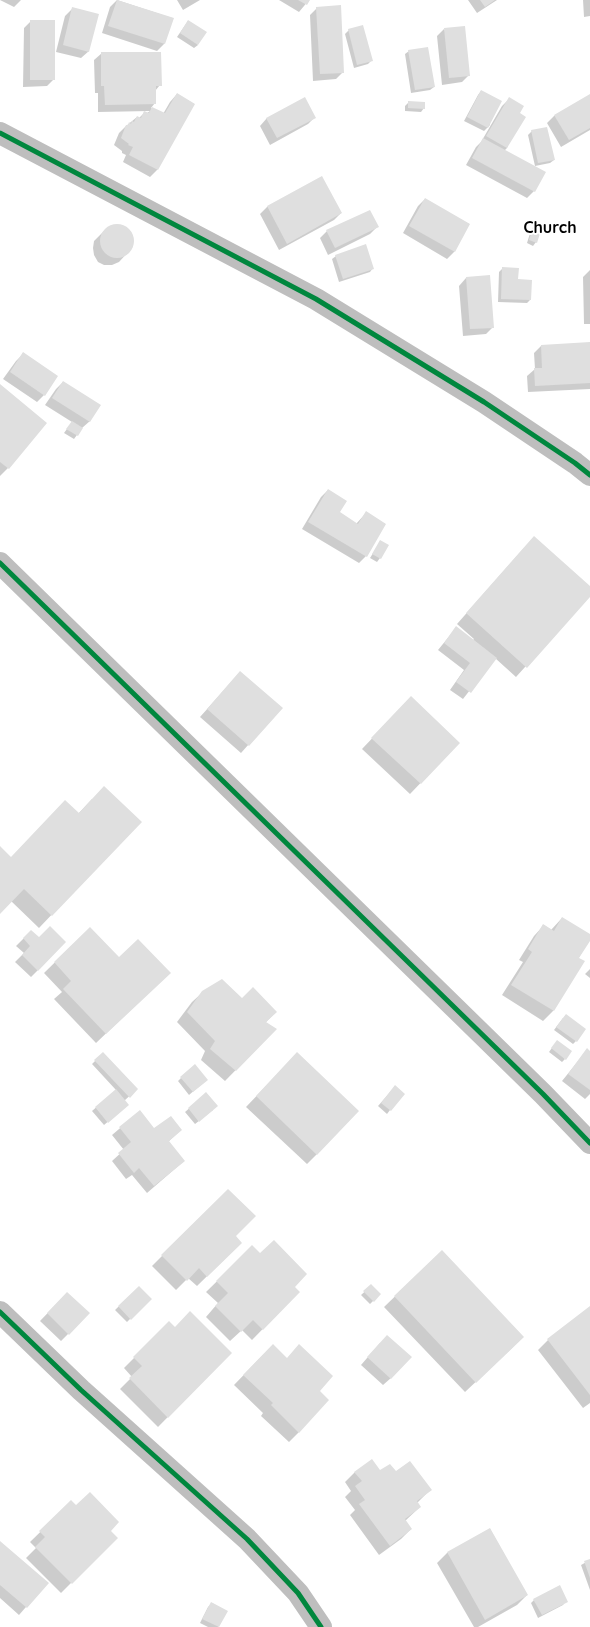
<!DOCTYPE html>
<html>
<head>
<meta charset="utf-8">
<style>
  body { margin:0 }
  canvas { display:block; background:#fff }
</style>
</head>
<body>
<canvas width="590" height="1627"></canvas>
<script>
const context = document.querySelector('canvas').getContext('2d');
context.lineJoin = 'round';
function fill(path, color) {
  context.fillStyle = color;
  context.fill(path, 'evenodd');
}
function trace(path, color, width, dash) {
  context.strokeStyle = color;
  context.lineWidth = width;
  context.lineCap = dash ? 'butt' : 'round';
  context.setLineDash(dash || []);
  context.stroke(path);
}
function drawText(font, color, halo, rows, align = 'center') {
  context.font = font + ' Quicksand,sans-serif';
  context.lineWidth = 4;
  context.setLineDash([]);
  context.textBaseline = 'middle';
  context.strokeStyle = halo;
  context.fillStyle = color;
  for (const [text, x, y, turn = 0] of rows) {
    context.save();
    context.translate(x, y);
    context.rotate((+turn || 0) * Math.PI / 180);
    context.textAlign = isNaN(turn) ? turn : align;
    if (halo) context.strokeText(text, 0, 0);
    context.fillText(text, 0, 0);
    context.restore();
  }
}
const shadow = new Path2D(`
  M0,0H21L14,7Z
  M117,0L172,18L164,44L157,51L102,33L110,7Z
  M177,0H200L183,10Z
  M279,0H309L299,12Z
  M468,0H497L477,13Z
  M583,0H590V16L584,17Z
  M317,8L343,72L336,79L313,81L310,15Z
  M72,9L89,51L81,58L56,52L65,16Z
  M31,21L54,79L47,86L23,87L24,28Z
  M188,21L198,45L194,48L177,37Z
  M444,29L469,75L462,82L442,85L437,36Z
  M349,30L372,60L368,64L354,68L345,34Z
  M409,51L434,87L430,90L411,93L405,54Z
  M102,53L160,85L155,91V103L151,108L163,114L170,102L177,94L194,104L157,170L150,177L123,162L126,155L122,153V151L114,145L119,133L126,126L137,117L139,118L145,112L147,113L150,111L98,112V93H95L94,60Z
  M481,91L490,125L484,131L464,121L478,95Z
  M590,95V130L561,147L547,123L554,116Z
  M509,99L519,114L507,148L504,151L534,191L527,198L466,165L476,147L481,142L502,106Z
  M409,102L424,108L421,112L405,111V106Z
  M315,117L308,124L270,145L260,126L267,118Z
  M532,131L554,160L550,163L535,166L528,135Z
  M322,178L341,213L334,220L279,250L260,214L267,207Z
  M425,199L469,224L454,252L447,259L403,233L418,206Z
  M114,225H121L128,229L132,235L133,242L131,249L119,262L112,265H104L98,262L94,255L93,248L94,241L107,228Z
  M534,226L536,242L533,246L527,243L531,230Z
  M377,227L370,234L328,255L320,238L327,231Z
  M336,256L373,268L370,272L339,282L332,259Z
  M503,268L517,280L530,300L527,303L498,302L499,272Z
  M590,270V324H584L583,277Z
  M489,277L493,327L486,334L463,336L459,286L466,278Z
  M590,343V389L528,392L527,376L535,369L534,353L541,346Z
  M23,354L44,395L37,402L3,379L16,361Z
  M63,382L90,421L82,428L74,439L64,433L72,422L45,405L56,389Z
  M0,386L8,468L0,476Z
  M328,490L339,513L356,524L366,513L385,524L366,556L359,563L302,529L321,497Z
  M380,542V558L377,562L370,558Z
  M524,548L590,588V595L516,677L495,658L463,699L450,690L464,670L438,650L456,628L473,640L474,639L457,624Z
  M233,680L281,708L241,753L200,717Z
  M401,708L459,743L410,794L362,749Z
  M92,799L140,822L39,928L11,901L0,912V848L11,858L78,814Z
  M562,918L590,935V939L578,959L583,962L553,1011L543,1021L502,995L523,962L519,960L534,936L544,925L551,930Z
  M90,928L119,959L159,983L96,1043L54,999L62,992L44,973Z
  M31,931L39,938L38,970L31,977L15,962L24,953L16,946Z
  M590,969V978L585,974Z
  M203,992L242,999L276,1012L265,1023L276,1029L225,1081L201,1060L205,1051L177,1022L192,1002Z
  M563,1018L576,1041L573,1044L554,1030Z
  M554,1045L565,1059L562,1062L549,1052Z
  M587,1050L590,1052V1094L585,1099L562,1081Z
  M103,1053L137,1089L124,1101V1108L104,1125L92,1111L116,1090L92,1064Z
  M287,1064L317,1154L307,1164L246,1107Z
  M181,1078L203,1083L189,1095L178,1081Z
  M392,1090L390,1110L387,1114L378,1106Z
  M206,1094L213,1110L195,1124L185,1112Z
  M139,1112L154,1130H181L168,1142L184,1161L147,1193L132,1175L126,1179L112,1161L124,1150L112,1135Z
  M228,1190L234,1236L241,1243L197,1286L188,1278L176,1290L152,1266Z
  M252,1247L299,1292L252,1340L242,1330L230,1341L206,1317L218,1303L206,1292Z
  M442,1251L513,1347L465,1392L384,1307Z
  M371,1286L380,1294L370,1304L361,1295Z
  M139,1287L150,1299L127,1322L115,1310Z
  M67,1293L68,1334L61,1341L40,1321Z
  M590,1307V1403L583,1408L538,1350L548,1340Z
  M169,1323L175,1328L231,1353L158,1427L120,1389L132,1377L124,1368Z
  M380,1343L391,1378L383,1385L361,1365Z
  M263,1355L318,1391L299,1432L289,1442L261,1416L263,1413L234,1385Z
  M355,1472H395L430,1490L417,1503L420,1507L405,1521L411,1529L401,1539L379,1555L350,1515L355,1510L345,1497L351,1491L345,1482Z
  M71,1502L116,1538L61,1593L26,1558L36,1548L30,1542Z
  M490,1529L527,1595L517,1605L478,1627H474L437,1563L447,1553Z
  M0,1542L47,1583L19,1615L0,1598Z
  M590,1560V1590L581,1565Z
  M534,1600L566,1601L563,1605L538,1618L531,1603Z
  M212,1603L226,1611L218,1627H208L200,1623L208,1607Z`);
const building = new Path2D(`
  M117,0L174,18L165,44L108,26Z
  M298,0H310L307,5Z
  M480,0H495L485,7Z
  M341,5L344,73L320,74L316,7Z
  M72,7L99,14L89,52L63,45Z
  M30,20H55V80H30Z
  M188,20L207,32L198,45L180,33Z
  M363,25L373,61L357,65L348,29Z
  M465,26L470,76L449,78L444,28Z
  M428,47L435,87L415,90L408,50Z
  M101,52H161L162,86H156V104L105,105L104,86H101Z
  M481,90L502,101L488,128L467,117Z
  M177,93L195,104L158,170L129,155L133,147L128,145L129,144L121,138L126,125H128L129,122L131,124L132,121L134,122L137,116L141,118L144,111L149,113L152,107L165,113Z
  M590,94V128L569,140L554,115Z
  M305,97L316,118L277,138L266,118Z
  M509,97L524,106L520,113L526,117L507,148L486,136Z
  M408,101L425,102V109L408,108Z
  M547,127L555,160L538,163L531,130Z
  M483,138L546,172L535,192L472,158Z
  M322,176L342,213L287,244L267,206Z
  M425,198L470,224L455,252L409,226Z
  M370,210L379,227L335,248L326,230Z
  M100 241a17 17 0 1 1 34 0a17 17 0 1 1-34 0Z
  M534,225L542,227L537,243L529,240Z
  M366,244L374,269L343,279L335,255Z
  M502,267L519,268L518,279L532,280L531,300L501,299Z
  M490,275L494,328L470,329L466,277Z
  M590,342V383L535,386L534,368H542L541,345Z
  M23,352L58,376L45,396L10,372Z
  M63,381L101,405L90,422L52,398Z
  M0,384L47,423L9,469L0,462Z
  M72,421L83,428L78,436L66,429Z
  M328,489L347,501L340,512L358,524L366,511L386,524L367,557L308,522Z
  M534,536L590,586V597L527,668L466,613Z
  M380,540L389,545L381,559L372,554Z
  M456,626L497,658L471,693L456,682L470,663L444,643Z
  M240,671L283,708L249,746L207,709Z
  M411,696L460,743L421,784L371,738Z
  M104,786L142,822L52,916L24,889L0,914V846L11,857L65,800L79,813Z
  M562,917L590,934V941L579,958L585,961L554,1011L511,985L532,952L528,949L543,924L554,931Z
  M50,926L66,942L38,971L22,955L30,946L23,938L31,930L39,937Z
  M90,927L119,957L138,939L171,973L106,1034L63,989L71,981L54,962Z
  M222,979L242,998L253,987L277,1012L266,1022L277,1029L236,1071L210,1049L215,1041L187,1012L202,991Z
  M566,1014L586,1029L577,1042L556,1027Z
  M557,1040L572,1051L566,1060L551,1048Z
  M587,1048L590,1051V1090L568,1074Z
  M103,1052L138,1089L130,1098L94,1060Z
  M297,1052L359,1111L317,1155L256,1096Z
  M195,1064L208,1080L193,1092L180,1077Z
  M395,1085L405,1094L391,1111L381,1103Z
  M116,1089L129,1105L108,1123L95,1107Z
  M206,1092L218,1106L199,1122L188,1108Z
  M140,1110L154,1128L171,1116L182,1130L169,1141L185,1161L154,1186L139,1168L134,1173L118,1153L131,1142L119,1127Z
  M228,1189L256,1216L236,1236L242,1243L207,1277L199,1268L187,1281L161,1255Z
  M274,1240L307,1274L295,1287L300,1292L263,1330L253,1320L241,1332L215,1306L228,1293L216,1281L252,1245L260,1253Z
  M442,1250L524,1337L476,1383L394,1296Z
  M371,1284L381,1294L374,1302L363,1291Z
  M139,1286L152,1299L131,1320L118,1306Z
  M67,1292L90,1313L69,1335L47,1313Z
  M590,1306V1395L547,1339Z
  M190,1311L232,1353L168,1418L129,1378L142,1366L133,1357L169,1321L175,1327Z
  M387,1335L412,1357L391,1379L367,1357Z
  M273,1344L287,1358L299,1344L333,1376L320,1391L329,1400L299,1433L271,1405L273,1403L243,1375Z
  M372,1459L380,1470L390,1464L396,1471L410,1461L432,1490L417,1501L421,1507L405,1519L412,1529L390,1546L359,1504L365,1500L355,1486L362,1481L354,1472Z
  M90,1492L119,1522L111,1531L118,1538L72,1584L35,1547L45,1537L39,1531L71,1500L76,1505Z
  M490,1528L528,1595L485,1620L447,1552Z
  M0,1541L49,1583L27,1608L0,1585Z
  M590,1559V1578L584,1561Z
  M560,1585L568,1602L542,1615L533,1599Z
  M211,1602L228,1611L219,1627L202,1619Z`);
const minor = new Path2D(`
  M0,133L316,299L484,402L575,463L590,475
  M0,563L543,1094L590,1143
  M0,1312L81,1390L247,1539L298,1593L321,1627`);
const cycleway = new Path2D(`
  M0,133L316,299L484,402L575,463L590,475
  M0,563L543,1094L590,1143
  M0,1312L81,1390L247,1539L298,1593L321,1627`);
const quarterNames = [
  ["Church",550,228]
];
fill(shadow, '#0003');
fill(building, '#dfdfdf');
trace(minor, '#bebebe', 22);
trace(cycleway, '#00873e', 5);
drawText('bold 16px', '#000', '#fff', quarterNames);
</script>
</body>
</html>
